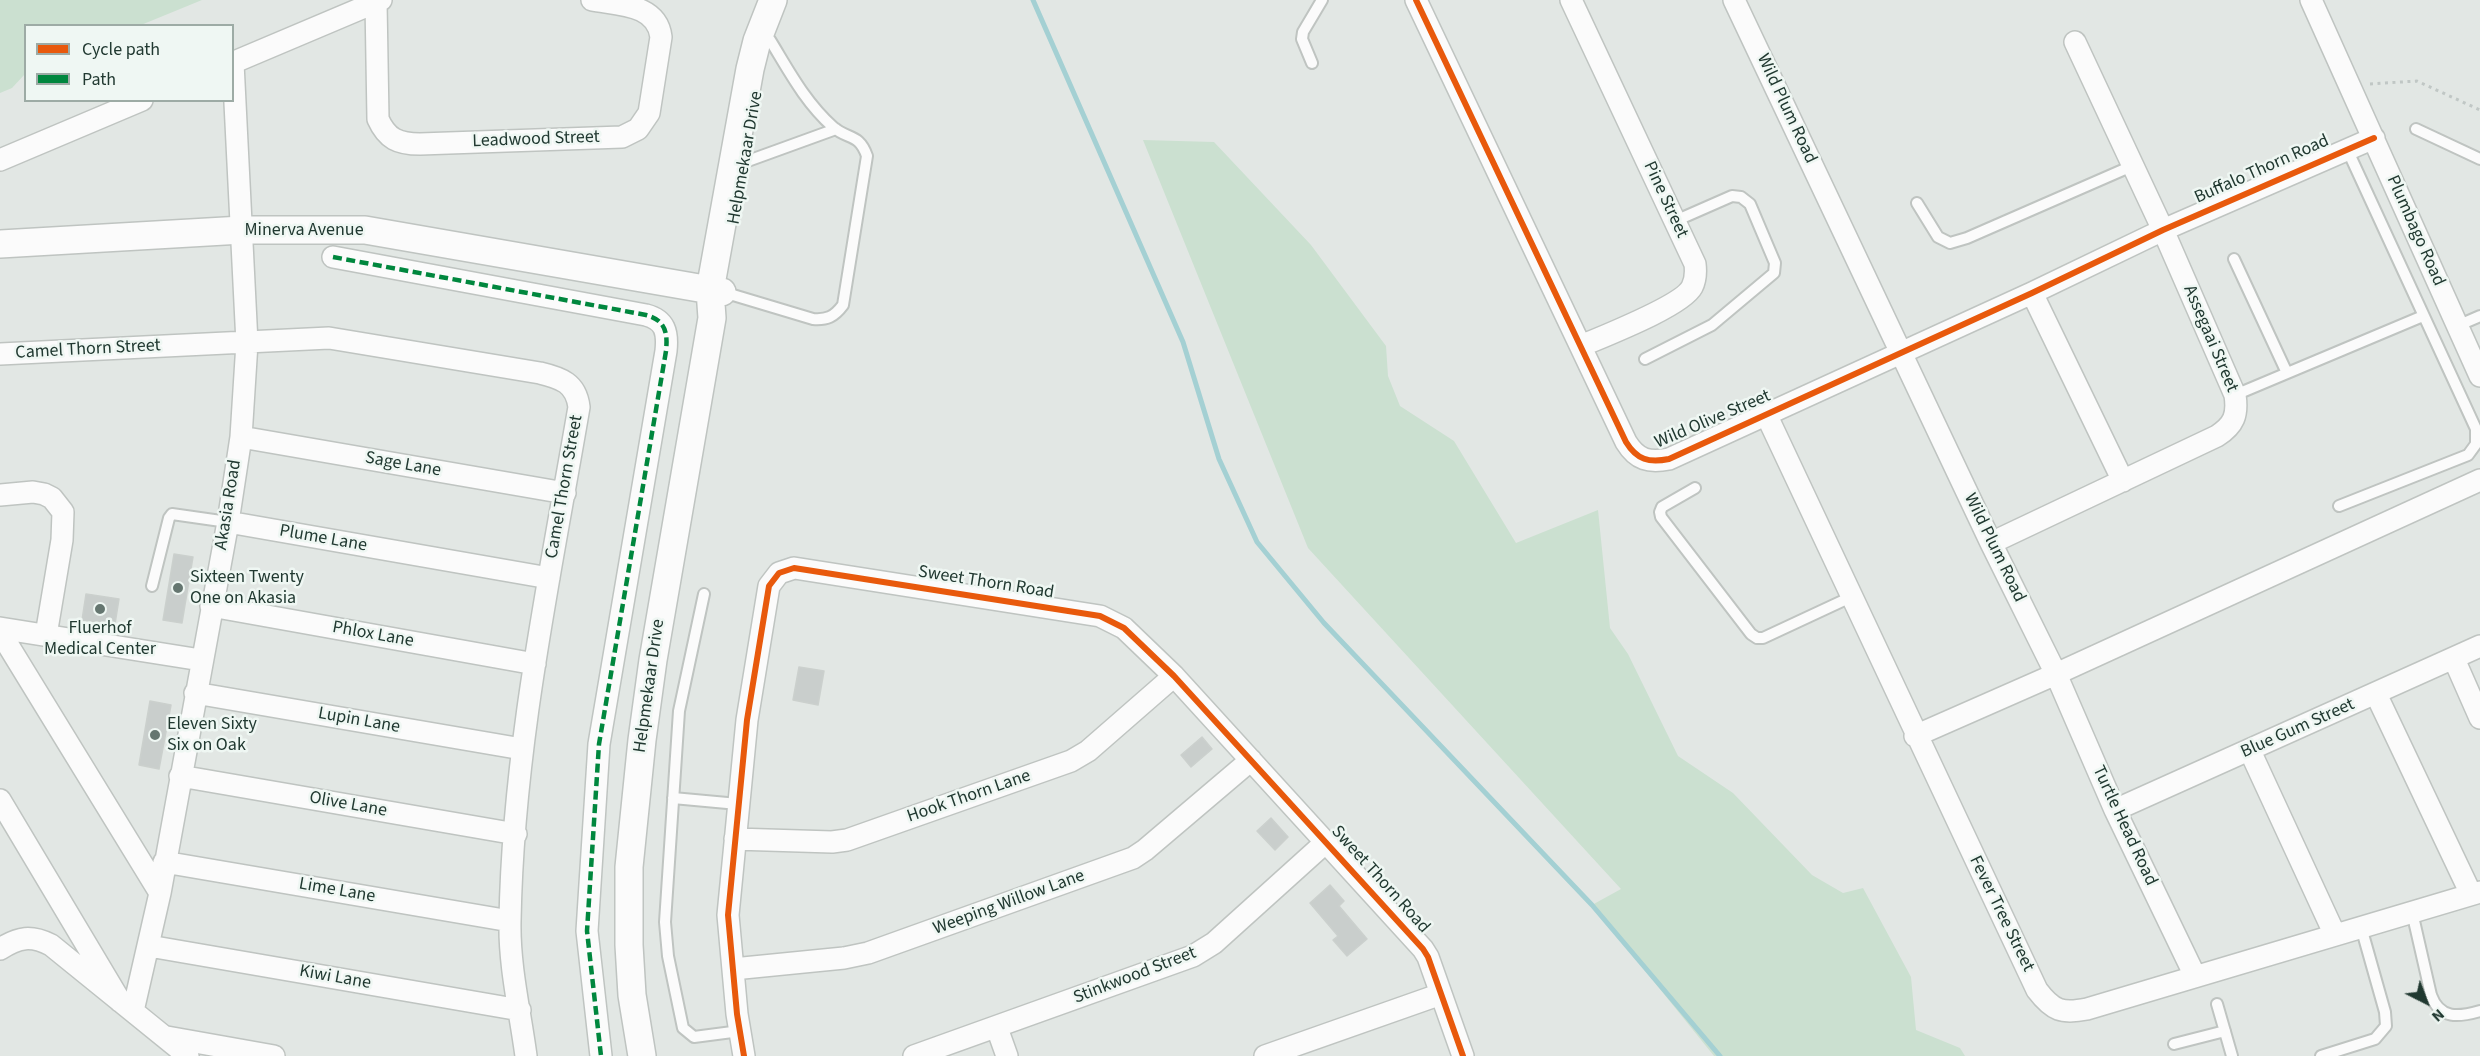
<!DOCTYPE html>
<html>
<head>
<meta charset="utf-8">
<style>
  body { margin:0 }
  #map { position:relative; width:2480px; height:1056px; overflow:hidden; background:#e2e7e4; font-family:"Source Sans 3",sans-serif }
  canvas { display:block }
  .legend { position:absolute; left:24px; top:24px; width:210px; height:78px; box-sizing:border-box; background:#eff7f3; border:2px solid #9daba5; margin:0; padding:8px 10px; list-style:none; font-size:18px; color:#213931 }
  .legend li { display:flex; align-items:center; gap:12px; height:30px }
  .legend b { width:30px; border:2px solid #9daba5 }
  .north { position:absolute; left:2396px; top:972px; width:60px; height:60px; -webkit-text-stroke:4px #eff7f3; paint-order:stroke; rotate:138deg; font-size:16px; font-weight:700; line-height:24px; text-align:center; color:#213931 }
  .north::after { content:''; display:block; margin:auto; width:21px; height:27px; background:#213931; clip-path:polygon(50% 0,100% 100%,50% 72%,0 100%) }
</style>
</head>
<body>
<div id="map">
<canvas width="2480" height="1056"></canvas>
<ul class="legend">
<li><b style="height:8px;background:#e8590c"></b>Cycle path</li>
<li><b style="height:8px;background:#00873e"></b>Path</li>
</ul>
<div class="north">N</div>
</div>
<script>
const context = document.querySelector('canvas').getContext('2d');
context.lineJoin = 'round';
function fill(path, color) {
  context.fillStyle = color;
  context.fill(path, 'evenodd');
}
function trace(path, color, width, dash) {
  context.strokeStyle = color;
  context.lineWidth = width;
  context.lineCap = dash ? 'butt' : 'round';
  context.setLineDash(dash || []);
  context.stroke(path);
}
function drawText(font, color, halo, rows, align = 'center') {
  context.font = font + ' "Source Sans 3",sans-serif';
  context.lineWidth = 5;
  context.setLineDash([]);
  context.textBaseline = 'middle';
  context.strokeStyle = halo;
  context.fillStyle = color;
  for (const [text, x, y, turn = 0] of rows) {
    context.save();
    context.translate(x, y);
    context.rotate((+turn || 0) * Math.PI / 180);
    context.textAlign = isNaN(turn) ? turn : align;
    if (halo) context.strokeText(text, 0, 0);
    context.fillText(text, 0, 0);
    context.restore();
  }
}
const green = new Path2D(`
  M0,0H202L141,25L26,26L25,74L12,88L0,93Z
  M1143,140L1214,142L1311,245L1386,346L1388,376L1400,406L1454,441L1516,543L1598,510L1610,628L1628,654L1678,756L1733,793L1812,875L1843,893L1863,888L1911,977L1916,1030L1960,1048L1965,1056H1714L1592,905L1621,889L1308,548Z`);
const stream = new Path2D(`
  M1033,0L1183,342L1219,459L1257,542L1324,623L1592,905L1720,1056`);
const building = new Path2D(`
  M174,554L193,557L182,623L163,620Z
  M86,594L119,599L115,624L82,620Z
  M799,667L824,671L818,705L793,700Z
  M150,701L171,705L159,769L139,765Z
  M1202,737L1212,749L1191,767L1181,755Z
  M1271,818L1288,837L1275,850L1257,831Z
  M1330,885L1344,901L1339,906L1367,939L1347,956L1333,940L1338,936L1310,903Z`);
const path = new Path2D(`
  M2370,84L2417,81L2480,110`);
const service = new Path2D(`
  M1312,63L1302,39L1303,32L1322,0
  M2416,129L2480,159
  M745,162L836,129
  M1917,203L1938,237L1950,243L1967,238L2132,166
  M2234,259L2287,373
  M723,292L813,319C827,320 834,317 843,305L867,156C859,133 848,140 833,127C805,102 789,71 770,40
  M2457,326L2480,316
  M1645,359L1712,325L1774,273L1775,263L1750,204L1741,197L1732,196L1675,221
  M2235,395L2423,316
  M1695,488L1662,507L1660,512L1661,517L1751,634L1757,638H1763L1851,597
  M2339,506L2468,455L2476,444V429L2347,149
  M152,586L169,518L172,514L228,522
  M704,594L679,711L665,922L668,956L683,1028L694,1037L740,1031
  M673,798L738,804
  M2412,912L2431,995C2440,1020 2459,1017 2480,1011
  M2217,1004L2232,1056
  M2174,1044L2225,1031
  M2321,1056L2375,1039L2386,1026L2385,1012L2361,927`);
const minor = new Path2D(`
  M1416,0L1626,442C1637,460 1649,463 1669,459L2032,293L2163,230L2374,138
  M1571,0L1695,264C1696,272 1696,279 1692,287C1682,306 1604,336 1581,346
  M1734,0L1991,543L2056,674L2115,810L2195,976
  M2311,0L2480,376
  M376,2L378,119C387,139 398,144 420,144L622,137L638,129L649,113L661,37C657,4 619,5 592,0
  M232,63L381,0
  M0,160L142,100
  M333,257L646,315C665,320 668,332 666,351L599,744L587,931L601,1056
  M2032,293L2123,481
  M0,354L329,338L540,373C561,378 576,383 579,407C550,577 513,747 510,921C509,966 520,1011 526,1056
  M1766,414L2037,990C2053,1011 2062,1014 2087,1009L2480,892
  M241,437L565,493
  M0,495L33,492L44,494L52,498L63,512L62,540L46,635
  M228,522L549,578
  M1991,543L2217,436C2234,425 2238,415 2235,395L2163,230L2075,42
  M211,606L535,664
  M0,628L201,660
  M0,632L160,893
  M2454,659L2480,718
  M195,693L522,749
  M2376,694L2471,894
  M1915,736L2056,674L2480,480
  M2250,751L2335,935
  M180,776L516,834
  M0,800L120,1001
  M2115,810L2480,646
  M735,839L832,842L847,840L1071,761L1088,751L1174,676
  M164,862L510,921
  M149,946L520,1010
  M0,949C19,937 31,935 51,945L188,1056
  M733,969L844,958L868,953L1133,858L1145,850L1251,760
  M133,1011L160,893L228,522L241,437L247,343L233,63
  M997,1028L1007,1056
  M167,1037L274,1056
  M744,1056L737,1014L728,915L747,720L769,586L779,573L794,568L1100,616L1124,628L1174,676L1423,949L1428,957L1463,1056
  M914,1056L1193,956L1214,943L1326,842
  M1265,1056L1441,994`);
const tertiary = new Path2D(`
  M0,244L242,230H365L722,292
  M642,1056L632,995L629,945V867L642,740L653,660L712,318L710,290L750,69L757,41L773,0`);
const quiet = new Path2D(`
  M333,257L646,315C665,320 668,332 666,351L599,744L587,931L601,1056`);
const cycleway = new Path2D(`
  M1416,0L1626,442C1637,460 1649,463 1669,459L2032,293L2163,230L2374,138
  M744,1056L737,1014L728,915L747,720L769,586L779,573L794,568L1100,616L1124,628L1174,676L1423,949L1428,957L1463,1056`);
const markers = [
  [178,588,6,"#657670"],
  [100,609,6,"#657670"],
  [155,735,6,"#657670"]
];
const streetNames = [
  ["Wild Plum Road",1786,109,65],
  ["Leadwood Street",536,140,-2],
  ["Helpmekaar Drive",746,158,-80],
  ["Buffalo Thorn Road",2262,170,-24],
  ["Pine Street",1665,200,65],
  ["Minerva Avenue",304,231],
  ["Plumbago Road",2415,231,66],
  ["Assegaai Street",2210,339,67],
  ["Camel Thorn Street",88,350,-3],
  ["Wild Olive Street",1713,420,-23],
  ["Sage Lane",403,465,10],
  ["Camel Thorn Street",565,487,-80],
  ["Akasia Road",229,505,-81],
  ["Plume Lane",323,539,10],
  ["Wild Plum Road",1994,548,64],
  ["Sweet Thorn Road",986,583,9],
  ["Phlox Lane",373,635,10],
  ["Helpmekaar Drive",650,686,-82],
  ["Lupin Lane",359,721,10],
  ["Blue Gum Street",2298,729,-24],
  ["Hook Thorn Lane",969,797,-19],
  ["Olive Lane",348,805,10],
  ["Turtle Head Road",2124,826,65],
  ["Sweet Thorn Road",1380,880,48],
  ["Lime Lane",337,891,10],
  ["Weeping Willow Lane",1009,903,-20],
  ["Fever Tree Street",2001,914,64],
  ["Stinkwood Street",1135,976,-21],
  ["Kiwi Lane",335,978,10]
];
const poiNames = [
  ["Sixteen Twenty",190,578],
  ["One on Akasia",190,599],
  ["Fluerhof",100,629,"center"],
  ["Medical Center",100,650,"center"],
  ["Eleven Sixty",167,725],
  ["Six on Oak",167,746]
];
fill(green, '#cbe0d0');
trace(stream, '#a4d0d3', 5);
fill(building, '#c9cecc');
trace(building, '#cbd0cd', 1.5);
trace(service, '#bfc4c1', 14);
trace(minor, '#bfc4c1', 24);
trace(tertiary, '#bfc4c1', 30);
trace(path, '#c0c7c5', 3, [3, 4.5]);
trace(service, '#fbfbfb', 10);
trace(minor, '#fbfbfb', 21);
trace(tertiary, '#fbfbfb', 27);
trace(quiet, '#00873e', 4.5, [9, 4.5]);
trace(cycleway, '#e8590c', 6);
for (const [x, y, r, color] of markers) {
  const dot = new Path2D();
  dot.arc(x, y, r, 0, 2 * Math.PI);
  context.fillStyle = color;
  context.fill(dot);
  trace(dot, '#eff7f3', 2);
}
drawText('18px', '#213931', '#eff7f3', streetNames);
drawText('18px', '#213931', '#eff7f3', poiNames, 'left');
</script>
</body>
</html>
